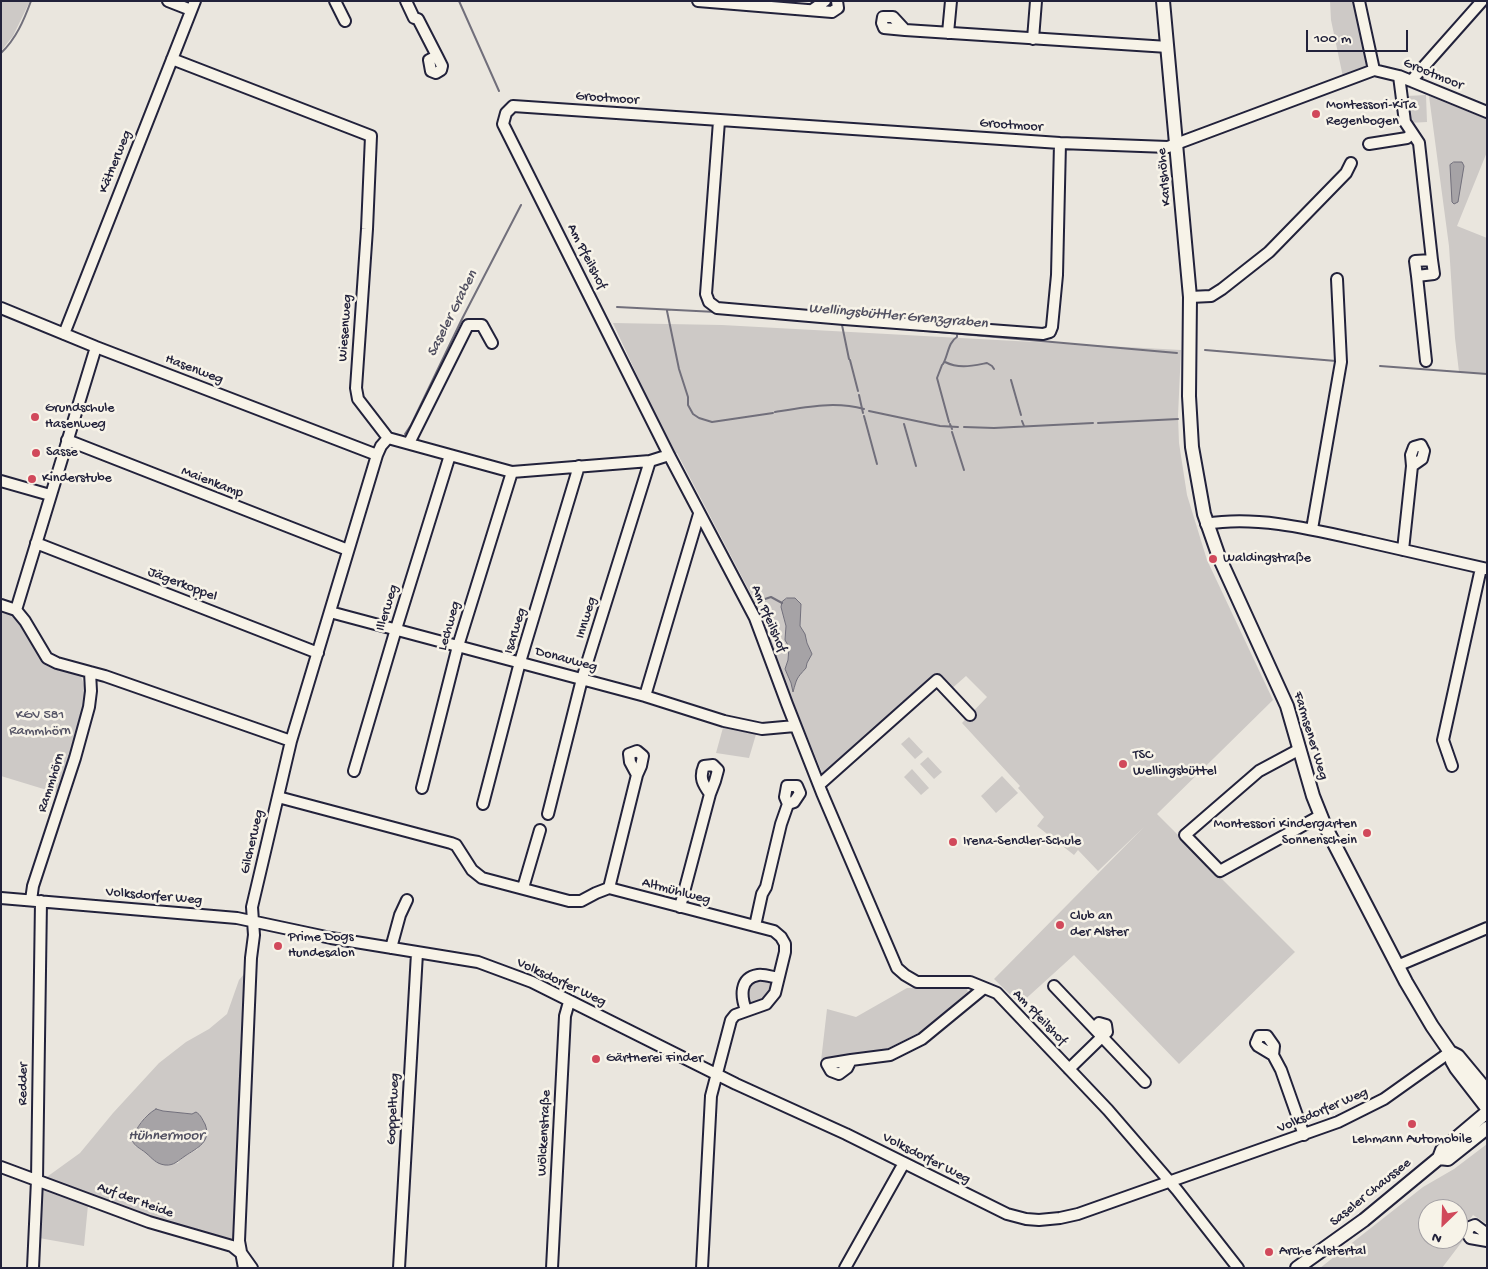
<!DOCTYPE html>
<html>
<head>
<meta charset="utf-8">
<style>
  body { margin:0 }
  #map { position:relative; width:1488px; height:1269px; overflow:hidden; background:#eae6de; font-family:"Gochi Hand",sans-serif }
  canvas { display:block }
  .frame { position:absolute; inset:0; border:2px solid #22223b; pointer-events:none }
  .north { position:absolute; left:1418px; top:1199px; width:50px; height:50px; box-sizing:border-box; background:#f7f3e8; border:1px solid #a29fa3; border-radius:50%; rotate:204deg; font-size:14px; font-weight:700; line-height:20px; text-align:center; color:#22223b }
  .north::after { content:''; display:block; margin:auto; width:18px; height:22px; background:#d1495b; clip-path:polygon(50% 0,100% 100%,50% 72%,0 100%) }
  .scale { position:absolute; left:1306px; top:30px; width:102px; height:22px; box-sizing:border-box; border:2px solid #22223b; border-top:0; padding-left:6px; font-size:15px; line-height:18px; white-space:nowrap; color:#22223b; -webkit-text-stroke:4px #f7f3e8; paint-order:stroke }
</style>
</head>
<body>
<div id="map">
<canvas width="1488" height="1269"></canvas>
<div class="frame"></div>
<div class="north">N</div>
<div class="scale">100 m</div>
</div>
<script>
const context = document.querySelector('canvas').getContext('2d');
context.lineJoin = 'round';
function fill(path, color) {
  context.fillStyle = color;
  context.fill(path, 'evenodd');
}
function trace(path, color, width, dash) {
  context.strokeStyle = color;
  context.lineWidth = width;
  context.lineCap = dash ? 'butt' : 'round';
  context.setLineDash(dash || []);
  context.stroke(path);
}
function drawText(font, color, halo, rows, align = 'center') {
  context.font = font + ' "Gochi Hand",sans-serif';
  context.lineWidth = 5;
  context.setLineDash([]);
  context.textBaseline = 'middle';
  context.strokeStyle = halo;
  context.fillStyle = color;
  for (const [text, x, y, turn = 0] of rows) {
    context.save();
    context.translate(x, y);
    context.rotate((+turn || 0) * Math.PI / 180);
    context.textAlign = isNaN(turn) ? turn : align;
    if (halo) context.strokeText(text, 0, 0);
    context.fillText(text, 0, 0);
    context.restore();
  }
}
const green = new Path2D(`
  M1,1H30L13,36L1,51Z
  M1330,1H1355L1367,67L1343,77L1331,20Z
  M1426,95L1427,122L1408,123L1407,96Z
  M1429,96L1487,119V152L1457,226L1487,238V374L1459,372L1455,338L1449,246Z
  M613,323L722,325L1181,350L1178,416L1179,443L1187,495L1207,560L1273,700L1157,814L1295,952L1179,1064L1074,955L1020,1004L994,979L1144,827L1098,871L1078,850L1074,855L1037,826L1044,817L1018,788L1020,786L962,723L987,697L966,676L949,691L933,674L823,775L782,675L754,600L677,453L674,454L670,447ZM787,598H795L799,601L801,614L800,626L812,654L807,663L806,668C798,675 794,680 794,691L785,669L788,660L789,647L785,640L786,626L782,609Z
  M1,610C32,623 24,633 42,656C48,663 71,671 81,676L86,691L85,714L60,794L1,776Z
  M724,724L757,731L749,758L716,753Z
  M909,737L923,752L915,759L901,744Z
  M928,757L942,772L934,779L920,764Z
  M912,769L929,788L921,795L904,777Z
  M1002,776L1018,793L996,813L981,796Z
  M249,968L236,1235L229,1241L156,1220L44,1179L80,1153L113,1113L159,1063L186,1042L209,1029L227,1014L239,980ZM156,1109L163,1111L192,1114L198,1149L183,1157L178,1163L165,1165L156,1162L146,1153L135,1146L133,1136L135,1135C138,1123 145,1115 156,1109Z
  M756,978L773,981C771,998 764,1000 750,1007L745,988Z
  M966,986L969,995L920,1032L887,1049L821,1061L827,1009L856,1017L907,988Z
  M1487,1144V1224L1473,1215L1459,1235L1464,1239L1442,1268H1320L1423,1187L1454,1169ZM1428,1209H1458V1239H1428Z
  M41,1188L88,1205L84,1246L39,1238Z`);
const water = new Path2D(`
  M1454,162H1462L1464,166L1458,202L1454,204L1452,202L1450,165Z
  M787,598H795L801,604L800,626L805,634L807,643L812,654L807,663L806,668C796,679 797,678 793,692L791,683L785,669L788,660L789,647L785,640L786,626L781,607L782,602Z
  M156,1109L163,1111L192,1114L196,1112C201,1115 202,1119 205,1124C212,1142 197,1148 185,1156C179,1160 174,1166 165,1165C156,1164 152,1158 146,1153C140,1148 135,1147 132,1140C136,1128 144,1116 156,1109Z`);
const stream = new Path2D(`
  M459,1L499,91
  M1,53C16,39 24,20 31,1
  M617,307L716,312
  M667,311L679,369L688,397V405L693,414L699,418L712,422L773,413
  M746,315L1177,353
  M842,325L849,359
  M1205,350L1336,361
  M850,360L858,391
  M945,362C959,369 971,366 987,363L992,366L994,369
  M943,364C948,356 948,342 957,337V334
  M942,365L937,378L949,422
  M1380,366L1487,374
  M1011,380L1021,415
  M859,395L863,413
  M869,411L940,426L958,427
  M775,412C805,407 835,401 864,409
  M864,416L877,464
  M1022,421L1024,426
  M1098,423L1178,419
  M904,424L916,466
  M950,424L952,429
  M964,427L994,428L1093,423
  M952,432L964,470
  M405,434L411,425L462,319L521,205
  M756,602L771,597L782,603`);
const minor = new Path2D(`
  M168,1L191,10
  M335,1L345,21
  M406,1L414,18L418,19L437,56L429,60L431,71L436,73L441,70L442,66L437,56
  M698,1L832,12L838,8L837,1
  M1359,1L1374,70
  M812,10L825,1
  M905,30L884,28L882,23L883,17H893L905,30L1168,47
  M948,33L951,1
  M1033,39L1036,1
  M172,59L371,136L367,229L356,388L358,399L388,438L512,472L650,461L669,455
  M1399,76L1405,122L1419,143L1432,260L1415,261L1417,276L1434,274L1432,260
  M1411,81L1482,1
  M719,121L706,294L709,302L717,308L844,319L1043,334L1050,332L1052,327L1057,275L1060,143
  M1369,144L1407,138L1412,133
  M1417,276L1426,361
  M1190,297L1211,296L1222,289L1269,252L1346,173L1351,163
  M1,308L96,347L377,455
  M64,334L195,1
  M67,440L348,550
  M409,443L468,325H482L492,343
  M1,481L50,495
  M1206,524C1257,515 1315,530 1364,541C1405,550 1446,560 1487,569
  M1312,529L1341,362L1337,279
  M36,543L318,653
  M1403,550L1412,466L1411,455L1414,447L1421,445L1424,451L1422,459L1412,466
  M1,605L16,610L25,621L47,658L57,663L90,672L91,691L89,707L75,758L33,886L31,900
  M16,610L96,347
  M330,612L645,696L724,721L762,729L795,726
  M90,672L105,676L291,741
  M645,696L699,514
  M1300,749L1259,771L1185,835L1220,871L1320,816
  M1452,766L1443,740L1481,568
  M354,771L396,629L450,455
  M819,785L937,680L970,715
  M422,788L458,646L512,472
  M278,797L451,843L456,845L472,870L482,878L569,901H581L596,893L609,888L774,931L781,937L785,944V952L775,993L766,1004L735,1015L731,1020L711,1096L702,1268
  M483,804L520,662L579,466
  M548,814L582,679L650,461
  M523,888L540,830
  M609,888L637,775L641,766L643,756L637,751L629,754L630,762L637,775
  M1,898L237,918L331,938L478,962L532,982L736,1084L846,1134L1007,1214L1026,1219L1039,1220L1060,1218L1078,1214L1338,1122L1384,1099L1450,1052
  M680,907L710,794L715,781L718,770L713,765L704,766C699,778 703,784 710,794
  M755,926L762,894L766,887L781,824L788,804L785,797L787,786H797L800,793L794,802L788,804
  M391,948L400,915L407,900
  M1397,966L1487,928
  M1054,986L1145,1082
  M746,1010C741,997 739,978 758,975C764,974 772,977 778,978
  M1273,1055L1258,1046L1256,1043L1259,1036H1267L1274,1046L1273,1055L1281,1070L1304,1135
  M851,1060L827,1064L831,1071L839,1074L847,1068L851,1060L890,1055L922,1039L984,988
  M1069,1069L1107,1032L1106,1025L1099,1023L1094,1028
  M1,1167L149,1222L232,1246L242,1254L252,1268
  M1487,1234L1475,1225L1470,1227L1467,1233L1470,1238L1487,1241
  M33,1268L37,1180L41,901
  M244,1268L239,1241L251,958L254,935L252,907L291,741L377,455L381,446L388,438
  M399,1268L417,953
  M552,1268L565,1016L569,1002
  M845,1268L904,1163
  M1238,1268L1177,1190L1108,1110L997,993L970,982H917L905,975L897,968L822,793L787,704L755,618L669,455L503,124L506,113L513,106L1060,143L1168,147L1374,70L1399,76L1487,112`);
const major = new Path2D(`
  M1163,1L1190,297L1189,396L1192,447L1204,514L1219,557L1287,706L1313,796L1325,826L1406,982L1432,1026L1450,1052L1452,1061L1456,1068L1487,1108
  M1450,1052L1458,1056L1487,1091
  M1439,1158L1448,1159L1487,1128
  M1297,1268L1364,1220L1439,1158L1442,1150L1487,1112`);
const markers = [
  [1316,114,5,"#d1495b"],
  [35,417,5,"#d1495b"],
  [36,453,5,"#d1495b"],
  [32,479,5,"#d1495b"],
  [1213,559,5,"#d1495b"],
  [1123,764,5,"#d1495b"],
  [1367,833,5,"#d1495b"],
  [953,842,5,"#d1495b"],
  [1060,925,5,"#d1495b"],
  [278,946,5,"#d1495b"],
  [596,1059,5,"#d1495b"],
  [1412,1124,5,"#d1495b"],
  [1269,1252,5,"#d1495b"]
];
const streetNames = [
  ["Grootmoor",1433,75,22],
  ["Grootmoor",607,99,4],
  ["Grootmoor",1011,126,4],
  ["Kätnerweg",116,162,-68],
  ["Karlshöhe",1165,177,-95],
  ["Am Pfeilshof",586,257,63],
  ["Wiesenweg",346,328,-86],
  ["Hasenweg",194,370,21],
  ["Maienkamp",212,483,21],
  ["Jägerkoppel",182,585,21],
  ["Illerweg",388,608,-73],
  ["Innweg",587,618,-73],
  ["Am Pfeilshof",768,619,67],
  ["Lechweg",450,626,-74],
  ["Isarweg",516,631,-73],
  ["Donauweg",566,660,15],
  ["Farmsener Weg",1310,736,73],
  ["Rammhörn",52,783,-72],
  ["Gilcherweg",253,842,-77],
  ["Altmühlweg",676,892,15],
  ["Volksdorfer Weg",154,897,5],
  ["Volksdorfer Weg",561,983,25],
  ["Am Pfeilshof",1039,1018,46],
  ["Redder",24,1084,-89],
  ["Goppeltweg",394,1109,-87],
  ["Volksdorfer Weg",1323,1111,-23],
  ["Wölckenstraße",545,1133,-87],
  ["Volksdorfer Weg",926,1159,27],
  ["Saseler Chaussee",1371,1193,-39],
  ["Auf der Heide",135,1201,20]
];
const poiNames = [
  ["Montessori-KiTa",1326,106],
  ["Regenbogen",1326,122],
  ["Grundschule",45,409],
  ["Hasenweg",45,425],
  ["Sasse",46,453],
  ["Kinderstube",42,479],
  ["Waldingstraße",1223,559],
  ["TSC",1133,756],
  ["Wellingsbüttel",1133,772],
  ["Montessori Kindergarten",1357,825,"right"],
  ["Sonnenschein",1357,841,"right"],
  ["Irena-Sendler-Schule",963,842],
  ["Club an",1070,917],
  ["der Alster",1070,933],
  ["Prime Dogs",288,938],
  ["Hundesalon",288,954],
  ["Gärtnerei Finder",606,1059],
  ["Lehmann Automobile",1412,1140,"center"],
  ["Arche Alstertal",1279,1252]
];
const parkNames = [
  ["KGV 581",40,716],
  ["Rammhörn",40,732]
];
const waterNames = [
  ["Saseler Graben",453,314,-63],
  ["Wellingsbüttler Grenzgraben",898,317,5],
  ["Hühnermoor",166,1137]
];
fill(green, '#cdc9c6');
fill(water, '#a6a3a6');
trace(water, '#716f7b', 1);
trace(stream, '#716f7b', 2);
trace(minor, '#22223b', 14);
trace(major, '#22223b', 16);
trace(minor, '#f7f3e8', 10);
trace(major, '#f7f3e8', 12);
for (const [x, y, r, color] of markers) {
  const dot = new Path2D();
  dot.arc(x, y, r, 0, 2 * Math.PI);
  context.fillStyle = color;
  context.fill(dot);
  trace(dot, '#f7f3e8', 2);
}
drawText('14px', '#22223b', '#f7f3e8', streetNames);
drawText('14px', '#22223b', '#f7f3e8', poiNames, 'left');
drawText('14px', '#555465', '#f7f3e8', parkNames);
drawText('italic 15px', '#504f60', '#f7f3e8', waterNames);
</script>
</body>
</html>
